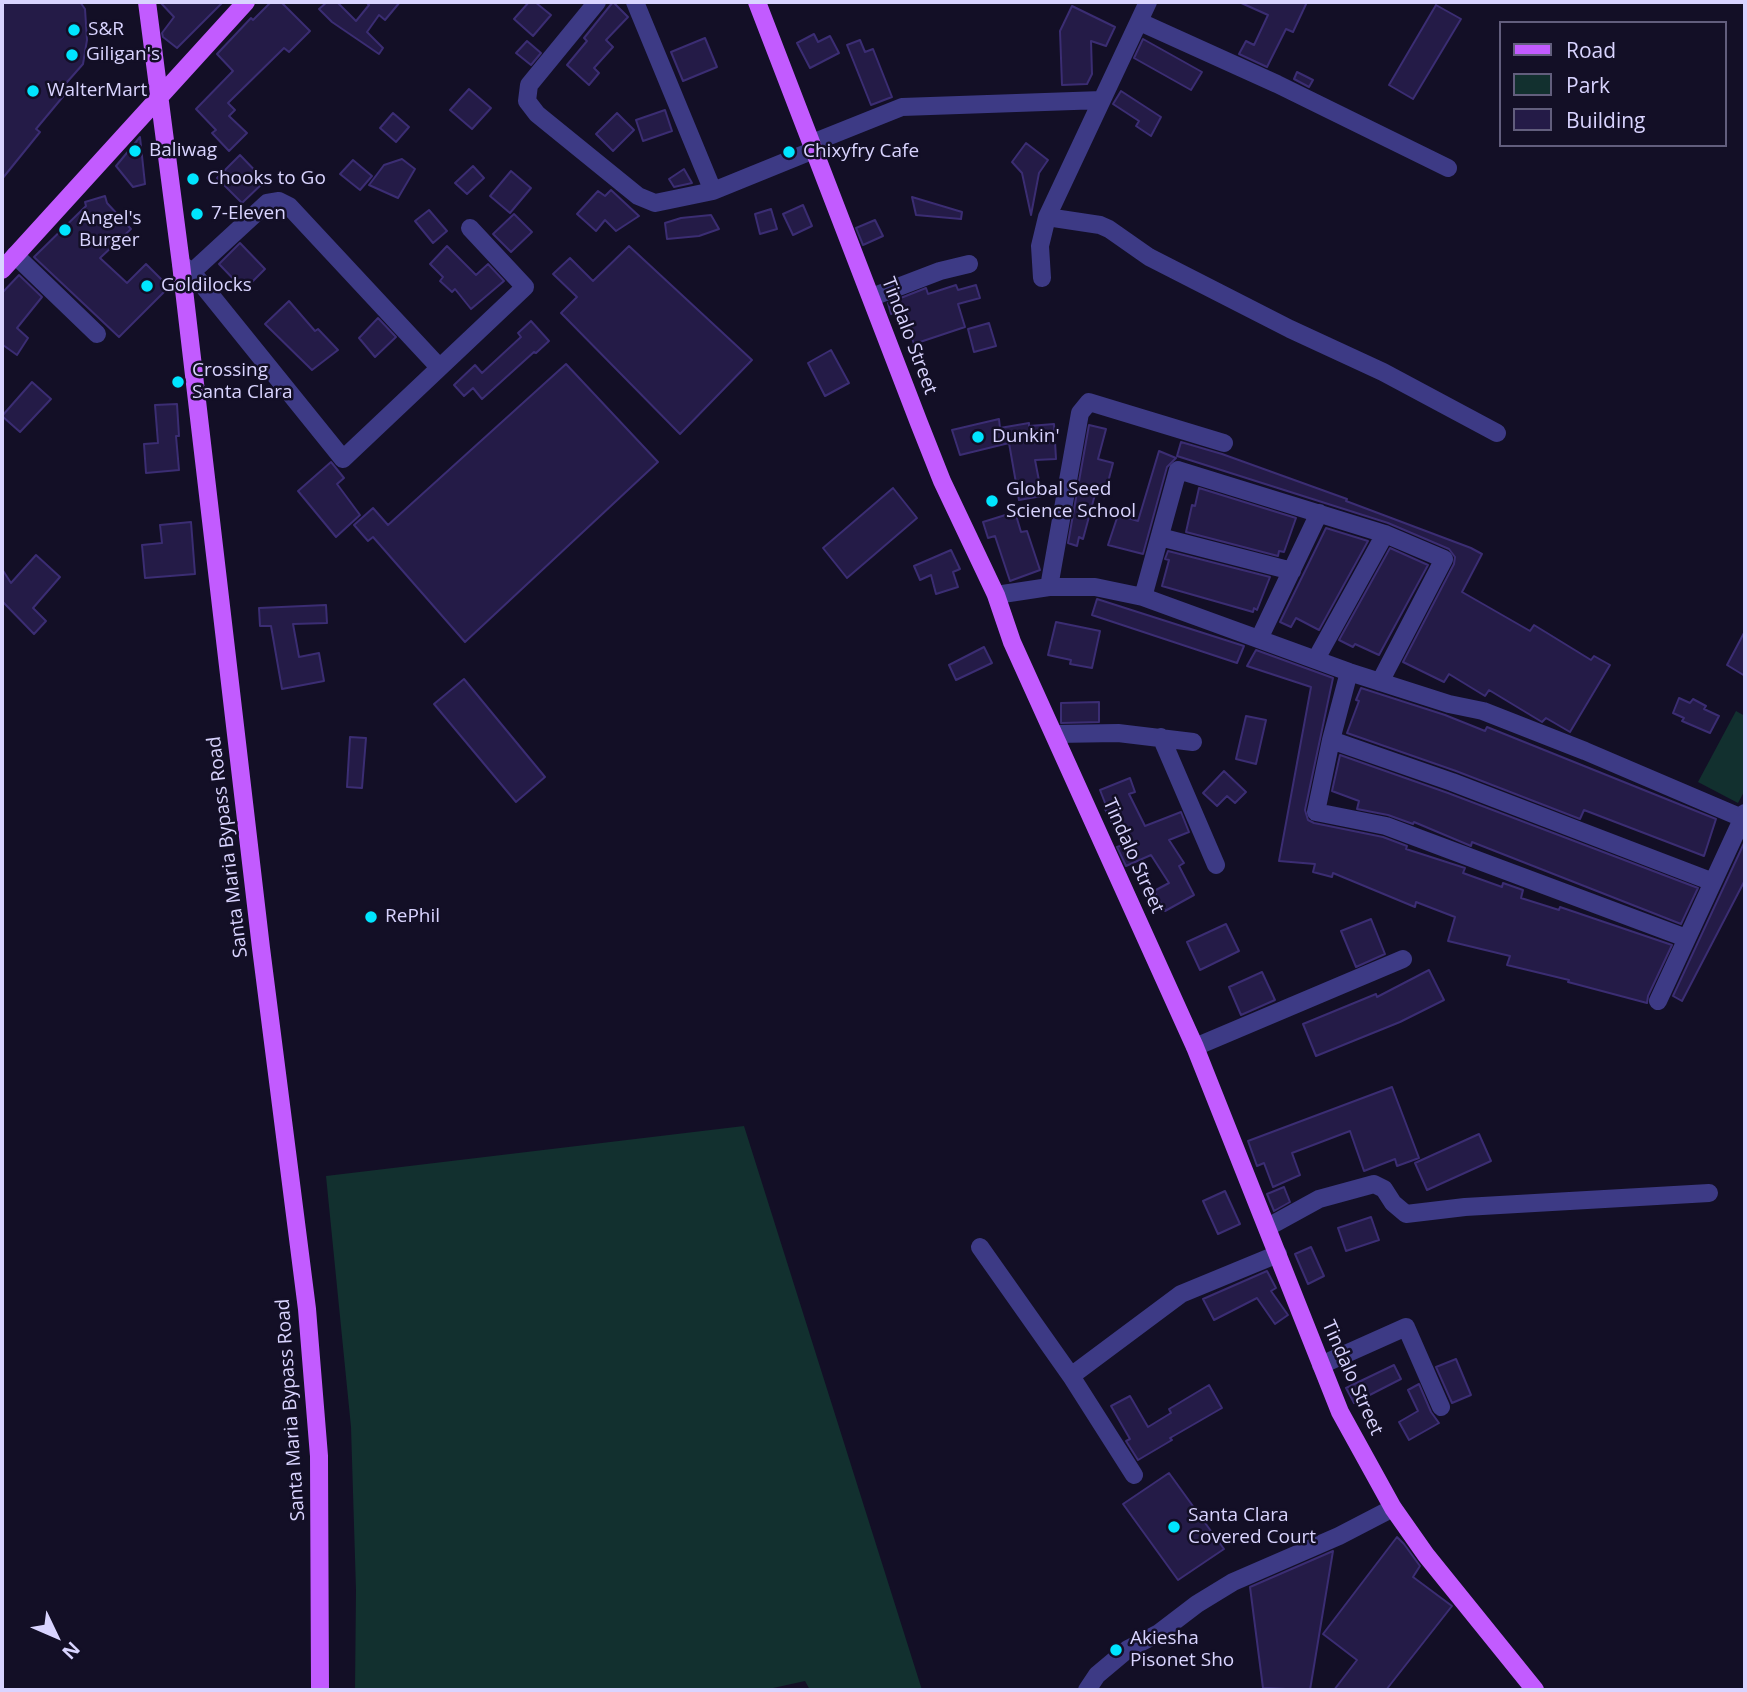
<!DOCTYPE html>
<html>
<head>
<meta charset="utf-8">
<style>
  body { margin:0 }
  #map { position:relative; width:1747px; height:1692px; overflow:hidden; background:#130f26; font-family:"Open Sans",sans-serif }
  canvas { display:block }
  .frame { position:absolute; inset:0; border:4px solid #d9d4ff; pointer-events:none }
  .legend { position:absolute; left:1499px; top:21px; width:228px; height:126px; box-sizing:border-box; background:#130f26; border:2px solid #625e7d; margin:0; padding:9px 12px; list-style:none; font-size:21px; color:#d9d4ff }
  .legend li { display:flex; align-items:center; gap:14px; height:35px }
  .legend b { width:35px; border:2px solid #625e7d }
  .north { position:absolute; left:21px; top:1601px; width:70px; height:70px; -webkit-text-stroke:5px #130f26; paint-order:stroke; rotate:134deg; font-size:19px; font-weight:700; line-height:28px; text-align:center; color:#d9d4ff }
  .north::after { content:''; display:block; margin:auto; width:24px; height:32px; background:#d9d4ff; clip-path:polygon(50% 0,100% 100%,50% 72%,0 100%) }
</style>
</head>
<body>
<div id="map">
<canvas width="1747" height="1692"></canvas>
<div class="frame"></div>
<ul class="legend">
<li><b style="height:9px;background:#c25bff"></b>Road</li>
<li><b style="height:19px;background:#12302f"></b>Park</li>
<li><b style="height:19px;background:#241b47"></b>Building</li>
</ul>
<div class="north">N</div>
</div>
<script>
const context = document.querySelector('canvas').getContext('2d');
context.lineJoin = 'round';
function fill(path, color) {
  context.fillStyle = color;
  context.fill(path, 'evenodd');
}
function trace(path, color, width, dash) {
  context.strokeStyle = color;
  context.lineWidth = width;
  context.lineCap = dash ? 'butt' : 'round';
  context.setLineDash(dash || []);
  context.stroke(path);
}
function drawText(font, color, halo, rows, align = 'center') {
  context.font = font + ' "Open Sans",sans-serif';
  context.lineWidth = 5;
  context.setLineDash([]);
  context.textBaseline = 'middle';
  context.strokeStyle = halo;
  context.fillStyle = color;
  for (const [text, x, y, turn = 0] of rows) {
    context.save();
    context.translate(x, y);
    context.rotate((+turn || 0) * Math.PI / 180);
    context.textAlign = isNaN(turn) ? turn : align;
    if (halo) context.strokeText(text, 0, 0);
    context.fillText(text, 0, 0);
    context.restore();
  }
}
const green = new Path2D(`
  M1736,711L1745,716V790L1738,803L1698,782Z
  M744,1126L922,1690H810L805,1681L764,1690H355L356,1590L351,1427L326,1176Z`);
const building = new Path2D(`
  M2,2H80L85,9L87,40L83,64L61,89L66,93L36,129L40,132L2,179Z
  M160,2H223L177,48L163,37L162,33L174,17Z
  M271,2H281L310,31L289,52L284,48L228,103L235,110L229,116L247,133L229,151L212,133L216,130L196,109L233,71L217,54L251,18L253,20Z
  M327,2H337L356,21L369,5L366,2H400L385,20L379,15L367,32L383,48L379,54L332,22L319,9Z
  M529,2H535L551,15L533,36L514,19Z
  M613,2L628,17L606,40L613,47L594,68L599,73L589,85L567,65L587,41L584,38Z
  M1239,2H1307L1293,32L1286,29L1267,67L1239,54L1246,41L1254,45L1268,15Z
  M1436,5L1461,19L1413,99L1389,85Z
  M1072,6L1115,27L1106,46L1091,41L1092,74L1087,84L1062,85L1060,31Z
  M814,34L818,42L830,36L839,53L810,68L797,43Z
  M705,38L717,67L683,81L671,52Z
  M1143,39L1202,72L1191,90L1134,58Z
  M860,40L865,52L873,49L892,97L871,105L847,45Z
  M527,41L541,53L531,65L516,53Z
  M1297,72L1313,80L1309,87L1294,79Z
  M469,89L491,108L472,129L450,110Z
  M1121,91L1161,117L1151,136L1136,126L1139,121L1113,104Z
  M665,110L672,131L643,141L636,120Z
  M393,113L409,127L396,142L380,128Z
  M617,113L634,130L613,151L596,134Z
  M140,137L145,184L133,187L116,166Z
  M1026,143L1048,160L1039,173L1031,215L1022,173L1012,162Z
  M240,155L265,181L242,203L217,178Z
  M402,159L415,169L398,198L369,185L384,165Z
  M353,160L372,176L360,190L340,174Z
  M473,166L484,178L467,194L455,183Z
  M684,169L692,183L674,187L669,179Z
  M511,171L531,188L510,213L490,196Z
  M611,190L639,216L616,231L605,220L596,231L577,214L598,191L605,196Z
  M105,196L107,203L131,229L100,258L127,283L146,264L169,287L119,337L34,257L86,206L85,202Z
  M912,197L962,212L961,219L916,215Z
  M803,205L812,226L793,235L783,214Z
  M771,209L777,229L760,234L755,214Z
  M429,210L447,231L433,243L415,221Z
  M514,214L532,232L511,252L493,234Z
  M711,215L719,229L699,236L667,239L665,223L681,218Z
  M875,220L883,236L863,245L856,228Z
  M240,243L265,269L244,290L219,264Z
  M447,246L476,275L488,264L504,281L471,309L455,289L452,292L440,281L443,277L430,264Z
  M629,246L752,360L680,434L561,313L577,297L553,274L570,258L593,281Z
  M19,275L42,297L17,328L28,338L17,355L3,345L2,347V293Z
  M956,285L958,290L976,285L980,298L958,304L965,327L914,344L902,310L891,314L888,303L926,288L928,294Z
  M289,301L315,331L318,329L338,350L312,370L265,324Z
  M378,318L396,337L375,357L359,338Z
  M531,321L549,341L536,353L534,352L482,399L473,388L464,396L454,385L475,365L482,373L521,337L518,333Z
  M989,323L996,346L974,352L968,329Z
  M831,350L849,383L825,396L808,363Z
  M566,364L658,462L465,642L373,537L368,541L354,525L373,508L388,525Z
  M32,382L51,399L20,432L2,416Z
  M177,404L179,436H176L179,470L146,473L144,444L158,443L155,405Z
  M999,419L1000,428L1029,423V426L1054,424L1056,459L1035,460L1042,496L1019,500L1009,443L960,455L952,430Z
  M1089,425L1106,429L1098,459L1113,463L1106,490L1097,487L1083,539L1079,537L1077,546L1068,543Z
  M1181,442L1222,454L1347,499L1346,501L1471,548L1482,554L1462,592L1530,631L1534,625L1591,660L1594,656L1610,665L1570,732L1546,718L1542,722L1489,690L1485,696L1449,674L1444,682L1403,662L1454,564L1455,557L1449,549L1388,523L1177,456Z
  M1159,451L1176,458L1167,467L1143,554L1108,545L1118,515L1138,521Z
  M331,462L344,478L337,484L360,515L336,537L298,491Z
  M893,488L917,518L847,578L823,548Z
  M1199,488L1296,518L1284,552L1279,551L1278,556L1186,532L1192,505L1195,506Z
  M1015,512L1021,532L1027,531L1040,570L1010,581L995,536L988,538L983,522Z
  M191,522L195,574L145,578L142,545L162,543L160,525Z
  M1326,528L1368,541L1319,630L1296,618L1291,627L1280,622Z
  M1390,548L1428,565L1379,655L1355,644L1353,647L1339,640Z
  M951,550L960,569L953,572L958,587L936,594L931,575L920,580L914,566Z
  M1168,551L1270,577L1257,610L1254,608L1253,612L1162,586L1169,560L1165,559Z
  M36,555L60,577L33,608L46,621L34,634L2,601V569L11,583Z
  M1097,599L1244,646L1237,663L1092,615Z
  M326,605L327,623L293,624L299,657L319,653L324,681L282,689L271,626H260L259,608Z
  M1056,622L1100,631L1092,668L1070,664L1071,660L1048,655Z
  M1745,631V676L1727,665Z
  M984,647L992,663L956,680L949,665Z
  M1256,650L1333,678L1305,810L1308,820L1314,823L1383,837L1407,846L1406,849L1465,868L1463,873L1502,887L1503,883L1523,890L1521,898L1559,910L1560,907L1672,945L1648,996L1647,1003L1568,982L1569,980L1507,965L1510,956L1448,941L1455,917L1416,902L1415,907L1333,873L1332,877L1313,872L1315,864L1279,861L1311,687L1247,666Z
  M464,679L545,777L516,802L434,704Z
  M1361,688L1445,715L1485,731L1487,727L1716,819L1704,856L1584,810L1580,819L1456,771L1347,733L1359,701L1356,700Z
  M1679,698L1690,703L1693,699L1706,706L1704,709L1719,716L1710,733L1682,721L1684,718L1673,713Z
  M1099,702V722L1061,723V703Z
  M1246,716L1266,720L1256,764L1236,759Z
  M350,737L366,738L362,788L347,787Z
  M1340,755L1448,793L1698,888L1681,924L1472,842L1471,846L1414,822L1413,824L1388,815L1357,809L1359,801L1332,791Z
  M1224,771L1246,792L1235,803L1227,796L1217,806L1203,793Z
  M1130,778L1135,792L1129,794L1145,826L1181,812L1189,832L1169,840L1184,863L1179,866L1194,895L1165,911L1154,891L1169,883L1151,855L1126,866L1117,847L1123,845L1105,809L1107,808L1100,790Z
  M1745,841V880L1682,1001L1673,996Z
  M1371,919L1385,954L1356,967L1341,931Z
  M1226,924L1239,951L1200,970L1187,942Z
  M1429,970L1444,1000L1400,1022L1316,1056L1303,1024L1376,994L1377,997Z
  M1262,972L1275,1000L1241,1015L1229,987Z
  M1392,1087L1419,1158L1397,1166L1395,1159L1364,1171L1350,1131L1292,1153L1300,1175L1273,1187L1264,1163L1257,1166L1248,1141Z
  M1479,1134L1491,1161L1427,1190L1415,1163Z
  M1284,1187L1290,1202L1274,1211L1267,1194Z
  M1225,1191L1240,1224L1218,1234L1203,1201Z
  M1371,1217L1379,1240L1346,1251L1338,1228Z
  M1311,1247L1324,1276L1308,1284L1295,1254Z
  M1267,1271L1276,1288L1271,1291L1288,1315L1275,1324L1257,1298L1214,1320L1203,1299Z
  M1456,1359L1471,1395L1452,1403L1436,1367Z
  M1394,1365L1401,1379L1354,1403L1346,1388Z
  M1419,1384L1431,1412L1439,1423L1409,1440L1399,1422L1418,1411L1408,1390Z
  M1209,1385L1222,1408L1170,1438L1172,1440L1138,1460L1126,1441L1130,1439L1111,1406L1130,1396L1148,1427L1171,1413L1169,1409Z
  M1169,1473L1224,1549L1178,1580L1123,1504Z
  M1397,1537L1404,1544L1420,1566L1413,1577L1452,1606L1386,1690H1334L1357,1660L1323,1634Z
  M1333,1551L1310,1690L1263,1688L1250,1587Z`);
const minor = new Path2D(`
  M597,2L529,85L527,101L537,114L638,196L655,203L713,191L814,150
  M635,2L713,191
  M1140,22L1277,84L1448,168
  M812,143L902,107L1102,100
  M1047,217L1100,225L1109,229L1149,257L1290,329L1383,372L1497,433
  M15,255L97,334
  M181,264L192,272L343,459L525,287L470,228
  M192,272L267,203L279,201L289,206L439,367
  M1042,278L1040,246L1047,217L1148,2
  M872,297L940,271L969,264
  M1160,537L1292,571
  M1049,587L1080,413L1089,402L1224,443
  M996,595L1049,587H1095L1143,597L1349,672L1449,704L1483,711L1585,751L1742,818
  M1143,597L1178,470L1385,534L1444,559L1380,682
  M1259,639L1319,513
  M1316,659L1385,534
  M1349,672L1331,740L1316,812L1386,826L1686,938
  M1055,734L1118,733L1193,742
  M1161,737L1216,865
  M1331,740L1452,782L1713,882
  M1658,1001L1745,813
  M1195,1047L1403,959
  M1268,1227L1319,1199L1374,1184L1384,1189L1393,1203L1406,1214L1465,1207L1709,1193
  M980,1247L1071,1376
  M1321,1365L1406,1327L1441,1407
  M1134,1475L1071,1376L1181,1294L1278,1254
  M1087,1690L1097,1675L1128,1649L1159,1633L1197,1604L1233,1582L1339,1536L1393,1508`);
const major = new Path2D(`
  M147,2L181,264L261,948L307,1309L319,1456L320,1690
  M757,2L919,423L942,481L996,595L1012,642L1195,1047L1340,1412L1393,1508L1426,1555L1535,1690
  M2,270L246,2`);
const markers = [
  [74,30,7,"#00e5ff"],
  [72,55,7,"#00e5ff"],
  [33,91,7,"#00e5ff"],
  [135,151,7,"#00e5ff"],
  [789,152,7,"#00e5ff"],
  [193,179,7,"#00e5ff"],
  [197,214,7,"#00e5ff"],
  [65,230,7,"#00e5ff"],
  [147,286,7,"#00e5ff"],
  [178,382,7,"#00e5ff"],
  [978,437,7,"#00e5ff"],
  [992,501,7,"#00e5ff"],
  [371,917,7,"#00e5ff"],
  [1174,1527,7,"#00e5ff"],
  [1116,1650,7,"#00e5ff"]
];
const poiNames = [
  ["S&R",88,30],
  ["Giligan's",86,55],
  ["WalterMart",47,91],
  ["Baliwag",149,151],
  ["Chixyfry Cafe",803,152],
  ["Chooks to Go",207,179],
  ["7-Eleven",211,214],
  ["Angel's",79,219],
  ["Burger",79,241],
  ["Goldilocks",161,286],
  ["Crossing",192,371],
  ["Santa Clara",192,393],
  ["Dunkin'",992,437],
  ["Global Seed",1006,490],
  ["Science School",1006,512],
  ["RePhil",385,917],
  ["Santa Clara",1188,1516],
  ["Covered Court",1188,1538],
  ["Akiesha",1130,1639],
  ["Pisonet Sho",1130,1661]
];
const streetNames = [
  ["Tindalo Street",909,336,69],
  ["Santa Maria Bypass Road",228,847,-97],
  ["Tindalo Street",1133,856,66],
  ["Tindalo Street",1352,1378,66],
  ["Santa Maria Bypass Road",291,1410,-94]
];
fill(green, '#12302f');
fill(building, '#241b47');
trace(building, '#3b2d73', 2);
trace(minor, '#3d3a85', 18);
trace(major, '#c25bff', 18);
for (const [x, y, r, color] of markers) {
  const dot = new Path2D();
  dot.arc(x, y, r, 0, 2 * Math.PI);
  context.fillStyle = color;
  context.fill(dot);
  trace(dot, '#130f26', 2.5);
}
drawText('19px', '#d9d4ff', '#130f26', poiNames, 'left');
drawText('19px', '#d9d4ff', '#130f26', streetNames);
</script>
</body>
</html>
